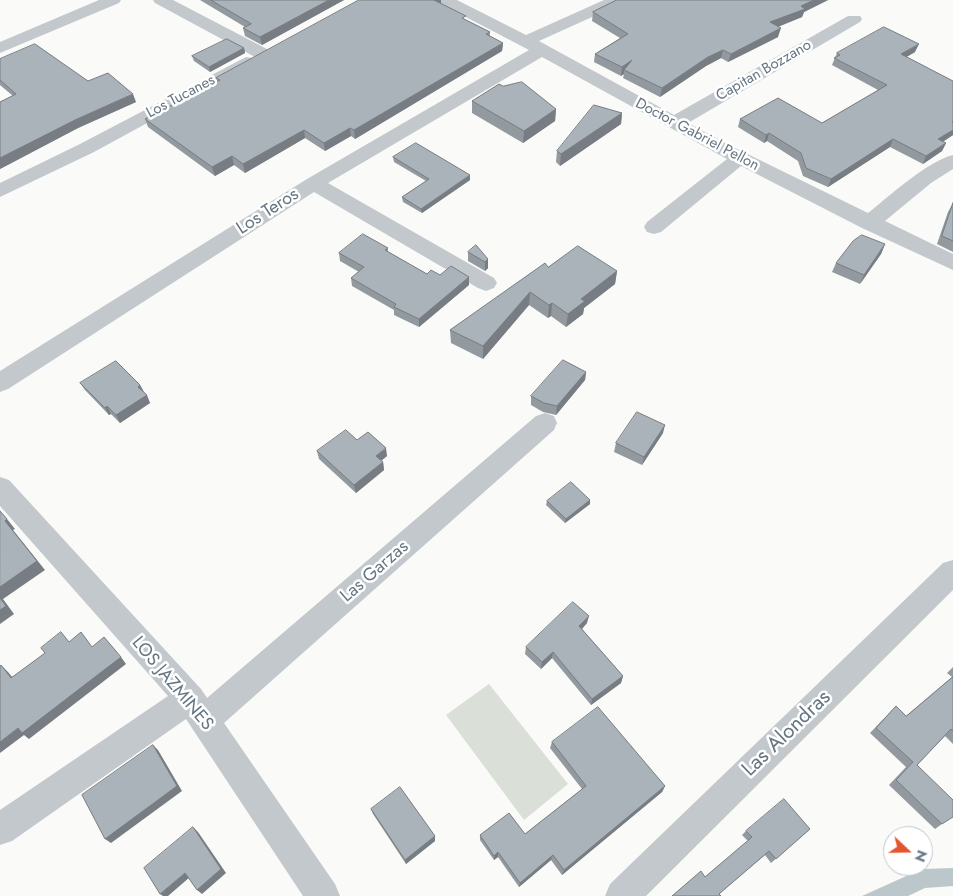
<!DOCTYPE html>
<html>
<head>
<meta charset="utf-8">
<style>
  body { margin:0 }
  #map { position:relative; width:953px; height:896px; overflow:hidden; background:#fafaf8; font-family:Jost,sans-serif }
  canvas { display:block }
  .north { position:absolute; left:883px; top:826px; width:50px; height:50px; box-sizing:border-box; background:#fff; border:1px solid #c1c8cd; border-radius:50%; rotate:111deg; font-size:14px; font-weight:700; line-height:20px; text-align:center; color:#657683 }
  .north::after { content:''; display:block; margin:auto; width:18px; height:22px; background:#e4572e; clip-path:polygon(50% 0,100% 100%,50% 72%,0 100%) }
</style>
</head>
<body>
<div id="map">
<canvas width="953" height="896"></canvas>
<div class="north">N</div>
</div>
<script>
const context = document.querySelector('canvas').getContext('2d');
context.lineJoin = 'round';
function fill(path, color) {
  context.fillStyle = color;
  context.fill(path, 'evenodd');
}
function trace(path, color, width, dash) {
  context.strokeStyle = color;
  context.lineWidth = width;
  context.lineCap = dash ? 'butt' : 'round';
  context.setLineDash(dash || []);
  context.stroke(path);
}
function drawText(font, color, halo, rows, align = 'center') {
  context.font = font + ' Jost,sans-serif';
  context.lineWidth = 5;
  context.setLineDash([]);
  context.textBaseline = 'middle';
  context.strokeStyle = halo;
  context.fillStyle = color;
  for (const [text, x, y, turn = 0] of rows) {
    context.save();
    context.translate(x, y);
    context.rotate((+turn || 0) * Math.PI / 180);
    context.textAlign = isNaN(turn) ? turn : align;
    if (halo) context.strokeText(text, 0, 0);
    context.fillText(text, 0, 0);
    context.restore();
  }
}
const green = new Path2D(`
  M489,684L568,784L524,820L446,715Z`);
const water = new Path2D(`
  M953,868V886L925,888L908,896H862L922,869Z`);
const minor = new Path2D(`
  M99,0H121L119,3L0,53V42Z
  M153,0H173L267,49L269,53L267,57H255L155,3Z
  M437,0H457L526,35L604,0H625L623,3L539,41L674,115L848,16H860L862,19L860,22L688,123L729,145L868,213C891,195 926,162 953,155V169L931,183L885,221L953,254V270L862,228L741,166L661,232L654,234L647,232L644,227L647,222L727,159L542,57L328,183L494,278L497,283L494,288L486,291L478,288L314,192L8,389L0,392V371L307,179L529,50L439,3Z
  M246,57L252,58L255,62L252,66L94,152L0,197V183L80,144Z
  M545,413L554,416L557,423L554,430L224,723L335,884L340,896H303L186,719L12,841L0,845V810L168,696L0,506V477L9,480L201,689L207,698L536,416Z
  M953,560V590L646,896H605L610,884L943,563Z`);
const wall = new Path2D(`
  M200,0H344L262,45L245,36L243,28L245,27Z
  M617,0H828L804,12L802,17L778,27V37L728,62L721,58L706,66L660,97L623,78L624,74L621,76L594,62L595,54L620,38L592,21L593,12Z
  M441,4L466,20L490,32V36L503,43L502,51L355,139L351,136L325,151L305,138L245,173L234,165L215,176L148,127L145,119L217,82L216,78Z
  M244,48L245,53L210,72L194,61L192,56Z
  M915,52L906,57L953,135L943,142L946,143L942,151L923,164L890,147L828,187L803,176L798,161L767,141L764,143L738,127L740,119L822,123L878,90L832,65L837,53Z
  M0,59L88,81L136,102L78,128L0,169V102L13,96L0,85Z
  M503,86L556,109L555,121L523,143L472,113V101Z
  M622,113L621,124L560,166L556,162L557,151Z
  M393,157L470,180L422,213L403,202L402,197L426,181L394,162Z
  M953,203V252L937,244L948,212Z
  M885,244L881,254L860,284L832,272L836,263Z
  M388,248V252L427,274L469,277V285L419,327L394,315V310L352,286L351,278L359,272L340,261L339,253Z
  M468,252L488,259V268L485,271L468,261Z
  M548,267L617,271L615,284L584,308L583,314L566,327L551,316L548,318L529,305L483,359L451,343L450,330Z
  M586,372L585,380L556,415L543,412L531,405V396Z
  M80,383L140,385L150,403L120,423L111,414L109,415L85,390Z
  M663,433L642,465L614,452L616,443Z
  M357,440L387,456L381,461L383,462L384,470L356,493L319,459L317,451Z
  M590,500V504L565,523L546,505L547,501Z
  M587,623L582,629L623,676L621,683L591,705L552,658L541,669L525,654L526,647Z
  M953,667V744L945,736L917,765L942,824L935,829L889,785L906,767L870,733L896,706L906,716L952,677L947,673Z
  M552,742L665,786L662,792L562,875L551,860L519,887L498,857L494,860L480,840V835L525,834L582,789L550,748Z
  M371,809L435,836V841L406,864L373,814Z
  M810,829L771,863L765,855L719,894L705,877L748,841L742,835L746,831Z`);
const shadedWall = new Path2D(`
  M329,0H344L262,45L260,37Z
  M434,0H441V6Z
  M814,0H828L804,12L802,17L767,31L770,22Z
  M781,28L778,37L728,62L731,54Z
  M503,43L502,51L355,139L354,130Z
  M919,44L915,52L898,62L901,54Z
  M244,48L245,53L210,72L209,67Z
  M723,50L721,58L706,66L660,97L662,88L708,57Z
  M632,60L624,70V74L621,76L622,67Z
  M133,94L136,102L78,128L0,169V158L75,120Z
  M556,109L555,121L523,143L524,131Z
  M622,113L621,124L560,166L561,154Z
  M350,128L351,136L325,151L324,143Z
  M304,130L305,138L245,173L243,164Z
  M953,130V135L934,147L938,139Z
  M769,133L767,141L764,143L766,135Z
  M893,139L890,147L828,187L831,179Z
  M946,143L942,151L923,164L926,156Z
  M232,156L234,165L215,176L212,167Z
  M470,175V180L422,213L421,209Z
  M885,244L881,254L860,284L864,275Z
  M488,259V268L485,271V262Z
  M617,271L615,284L584,308L583,314L566,327L568,314L581,299Z
  M469,277V285L419,327V319Z
  M530,292L529,305L483,359V346Z
  M552,303L551,316L548,318L549,305Z
  M586,372L585,380L556,415L557,406Z
  M140,385L144,392L138,387Z
  M147,395L150,403L120,423L116,415Z
  M107,406L111,414L109,415L105,408Z
  M665,425L663,433L642,465L644,457Z
  M386,448L387,456L377,464L376,456Z
  M383,462L384,470L356,493L354,485Z
  M590,500V504L565,523L566,519Z
  M7,519L15,529L13,530L45,570L3,599L14,614L0,624V587L5,521Z
  M589,616L587,623L578,633L579,626Z
  M553,652L552,658L541,669L542,662Z
  M121,657L126,664L29,739L24,735L0,753V742L18,728Z
  M1,665L8,672L18,684L11,678Z
  M623,676L621,683L591,705L592,699Z
  M153,745L158,750L182,791L111,843L105,839Z
  M665,786L662,792L562,875L564,870Z
  M193,827L198,832L226,873L202,894L197,890Z
  M435,836V841L406,864L405,860Z
  M498,852V857L494,860V856Z
  M553,855L551,860L519,887L520,883Z
  M185,873L190,877L168,896H163L160,894Z`);
const building = new Path2D(`
  M211,0H329L260,37L243,28L251,24Z
  M359,0H435H434L466,16L462,18L490,32L486,34L503,43L354,130L350,128L324,143L304,130L243,164L232,156L212,167L145,119L220,80L216,78Z
  M617,0H814L801,6L805,9L770,22L781,28L731,54L723,50L708,57L662,88L624,70L632,60L622,67L595,54L628,34L593,12Z
  M884,27L919,44L901,54L953,81V121L952,122H953V130L938,139L946,143L926,156L893,139L831,179L806,168L801,153L769,133L766,135L740,119L778,98L822,123L887,85L834,58L840,55L837,53Z
  M227,39L244,48L209,67L192,56Z
  M35,44L88,81L108,73L133,94L75,120L0,158V102L16,94L0,80V59Z
  M522,82L556,109L524,131L472,101L499,84L503,86Z
  M594,105L622,113L561,154L557,151Z
  M416,143L470,175L421,209L402,197L429,179L393,157Z
  M953,203V241L942,236Z
  M363,234L388,248L385,250L427,274L431,270L440,275L451,266L469,277L419,319L394,307L396,304L351,278L364,267L339,253Z
  M862,235L885,244L864,275L836,263L853,241Z
  M476,245L488,259L485,262L468,252Z
  M578,246L617,271L581,299L585,301L568,314L552,303L549,305L530,292L483,346L450,330L545,263L548,267Z
  M563,360L586,372L557,406L544,403L531,396Z
  M116,361L140,385L138,387L147,395L116,415L107,406L105,408L80,383Z
  M637,412L665,425L644,457L616,443Z
  M346,430L357,440L368,432L386,448L376,456L383,462L354,485L317,451Z
  M571,482L590,500L566,519L547,501Z
  M0,511L7,519L5,521L37,561L0,587Z
  M0,598L6,606L0,610Z
  M573,602L589,616L579,626L623,676L592,699L553,652L542,662L526,647Z
  M61,632L69,642L81,632L92,647L104,637L121,657L22,733L18,728L0,742V666L1,665L11,678L45,653L41,648Z
  M953,677V731L951,729L917,765L953,800V817L942,824L896,780L913,762L876,728L896,706L906,716Z
  M598,707L665,786L564,870L553,855L520,883L498,852L494,856L480,835L509,813L525,834L586,786L552,742Z
  M153,745L177,786L105,839L82,795Z
  M400,787L435,836L405,860L371,809Z
  M784,799L810,829L776,859L769,851L719,894L721,896H672L701,871L705,877L752,837L746,831Z
  M193,827L221,869L197,890L185,873L160,894L144,868Z`);
const farStreetnames = [
  ["Capitan Bozzano",764,71,-30],
  ["Los Tucanes",181,97,-28],
  ["Doctor Gabriel Pellon",697,135,28]
];
const streetNames = [
  ["Los Teros",268,212,-33],
  ["Las Garzas",375,572,-41],
  ["LOS JAZMINES",172,684,50]
];
const nearStreetnames = [
  ["Las Alondras",787,734,-44]
];
fill(green, '#dadfd7');
fill(water, '#bbc7cb');
fill(minor, '#c3c8cc');
fill(wall, '#929a9f');
fill(shadedWall, '#777d82');
fill(building, '#aab3b9');
trace(building, '#777d82', 1);
drawText('15px', '#657683', '#fff', farStreetnames);
drawText('18px', '#657683', '#fff', streetNames);
drawText('21px', '#657683', '#fff', nearStreetnames);
</script>
</body>
</html>
